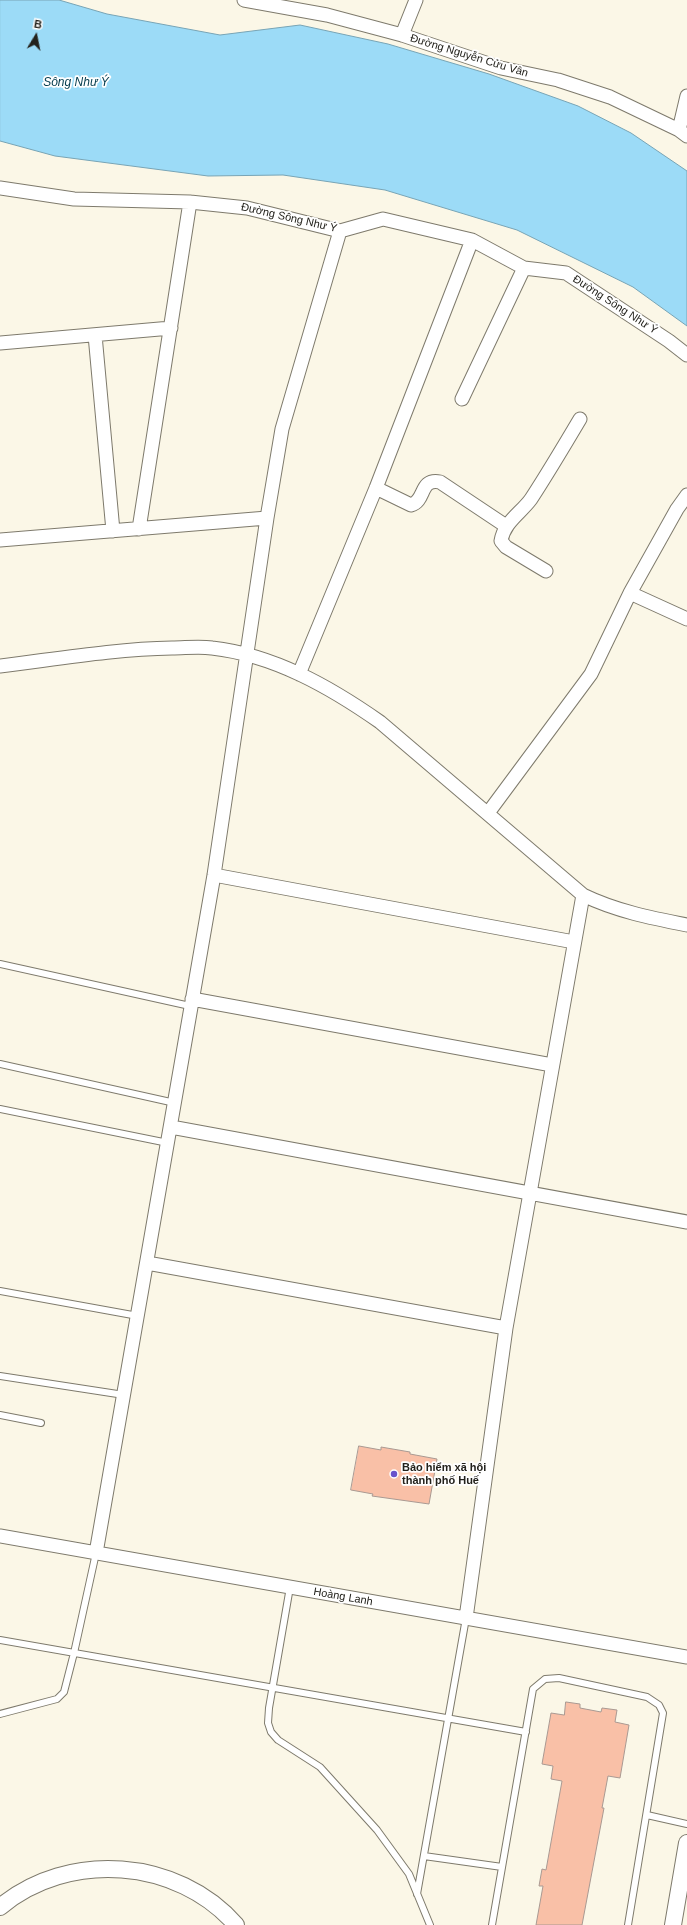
<!DOCTYPE html>
<html>
<head>
<meta charset="utf-8">
<style>
  body { margin:0 }
  #map { position:relative; width:687px; height:1925px; overflow:hidden; background:#fbf7e7; font-family:Helvetica,sans-serif }
  canvas { display:block }
  .north { position:absolute; left:16px; top:16px; width:40px; height:40px; -webkit-text-stroke:3px #fff; paint-order:stroke; rotate:10deg; font-size:11px; font-weight:700; line-height:16px; text-align:center; color:#23221c }
  .north::after { content:''; display:block; margin:auto; width:14px; height:18px; background:#23221c; clip-path:polygon(50% 0,100% 100%,50% 72%,0 100%) }
</style>
</head>
<body>
<div id="map">
<canvas width="687" height="1925"></canvas>
<div class="north">B</div>
</div>
<script>
const context = document.querySelector('canvas').getContext('2d');
context.lineJoin = 'round';
function fill(path, color) {
  context.fillStyle = color;
  context.fill(path, 'evenodd');
}
function trace(path, color, width, dash) {
  context.strokeStyle = color;
  context.lineWidth = width;
  context.lineCap = dash ? 'butt' : 'round';
  context.setLineDash(dash || []);
  context.stroke(path);
}
function drawText(font, color, halo, rows, align = 'center') {
  context.font = font + ' Helvetica,sans-serif';
  context.lineWidth = 3.5;
  context.setLineDash([]);
  context.textBaseline = 'middle';
  context.strokeStyle = halo;
  context.fillStyle = color;
  for (const [text, x, y, turn = 0] of rows) {
    context.save();
    context.translate(x, y);
    context.rotate((+turn || 0) * Math.PI / 180);
    context.textAlign = isNaN(turn) ? turn : align;
    if (halo) context.strokeText(text, 0, 0);
    context.fillText(text, 0, 0);
    context.restore();
  }
}
const water = new Path2D(`
  M0,0H59L107,14L220,35L300,25L388,44L489,74L578,106L631,133L687,171V326L633,287L517,230L385,190L283,175L208,176L55,156L0,141Z`);
const building = new Path2D(`
  M359,1446L381,1450V1447L410,1452V1454L437,1459L429,1504L372,1496L373,1494L351,1490Z
  M566,1702L580,1704V1708L601,1712L602,1708L617,1710L615,1722L629,1725L620,1778L608,1776L602,1808H604L582,1925H536L543,1886H539L542,1869L546,1870L562,1781L551,1779L553,1766L542,1764L551,1713L564,1715Z`);
const service = new Path2D(`
  M0,964L190,1006
  M0,1064L175,1103
  M0,1109L168,1143
  M0,1291L138,1316
  M0,1376L124,1395
  M0,1415L41,1423
  M290,1587L269,1708L268,1723L271,1732L278,1740L320,1767L377,1830L409,1874L430,1925
  M0,1640L526,1732
  M0,1714L57,1699L64,1692L74,1653L96,1553
  M647,1815L687,1824
  M424,1856L502,1867
  M417,1894L466,1618
  M492,1925L533,1689L545,1679L559,1678L647,1697L659,1705L663,1713L628,1925`);
const minor = new Path2D(`
  M244,0L327,15L402,35L501,68L558,80L610,97L679,130L687,136
  M402,35L416,0
  M679,130L687,96
  M0,188L74,199L190,202L247,208L340,231L383,219L472,240L524,268L566,273L669,341L687,355
  M95,335L113,531
  M0,343L171,328
  M462,399L524,268
  M376,488L411,505C426,501 419,478 440,482L506,526
  M139,529L190,202
  M0,540L267,518
  M546,571L506,547L501,541C504,522 521,513 531,499C548,473 564,446 580,419
  M630,593L687,619
  M0,666C57,659 115,649 172,648C185,648 199,646 212,648C274,655 330,687 380,722L583,895C616,911 651,918 687,925
  M299,674L376,488L472,240
  M488,813L591,674L630,593L677,509L687,495
  M214,875L574,942
  M192,999L552,1065
  M171,1127L687,1222
  M147,1263L506,1328
  M0,1536L687,1657
  M96,1553L214,875L267,518L282,429L340,231
  M466,1618L506,1328L583,895`);
const tertiary = new Path2D(`
  M0,1907C68,1850 178,1858 236,1925
  M673,1925L687,1843`);
const markers = [
  [394,1474,4,"#6952cb"]
];
const streetNames = [
  ["Đường Nguyễn Cửu Vân",469,56,17],
  ["Đường Sông Như Ý",289,218,13],
  ["Đường Sông Như Ý",615,305,33],
  ["Hoàng Lanh",343,1597,10]
];
const poiNames = [
  ["Bảo hiểm xã hội",402,1468],
  ["thành phố Huế",402,1481]
];
const waterNames = [
  ["Sông Như Ý",76,83]
];
fill(water, '#9cdbf7');
trace(water, '#78a4b5', 1);
fill(building, '#f9c0a7');
trace(building, '#a99992', 1);
trace(service, '#7e7a6c', 8);
trace(minor, '#7e7a6c', 15);
trace(tertiary, '#7e7a6c', 18);
trace(service, '#fff', 6);
trace(minor, '#fff', 13);
trace(tertiary, '#fff', 16);
for (const [x, y, r, color] of markers) {
  const dot = new Path2D();
  dot.arc(x, y, r, 0, 2 * Math.PI);
  context.fillStyle = color;
  context.fill(dot);
  trace(dot, '#fff', 1.5);
}
drawText('11px', '#23221c', '#fff', streetNames);
drawText('bold 11px', '#23221c', '#fff', poiNames, 'left');
drawText('italic 12px', '#033b4d', '#fff', waterNames);
</script>
</body>
</html>
